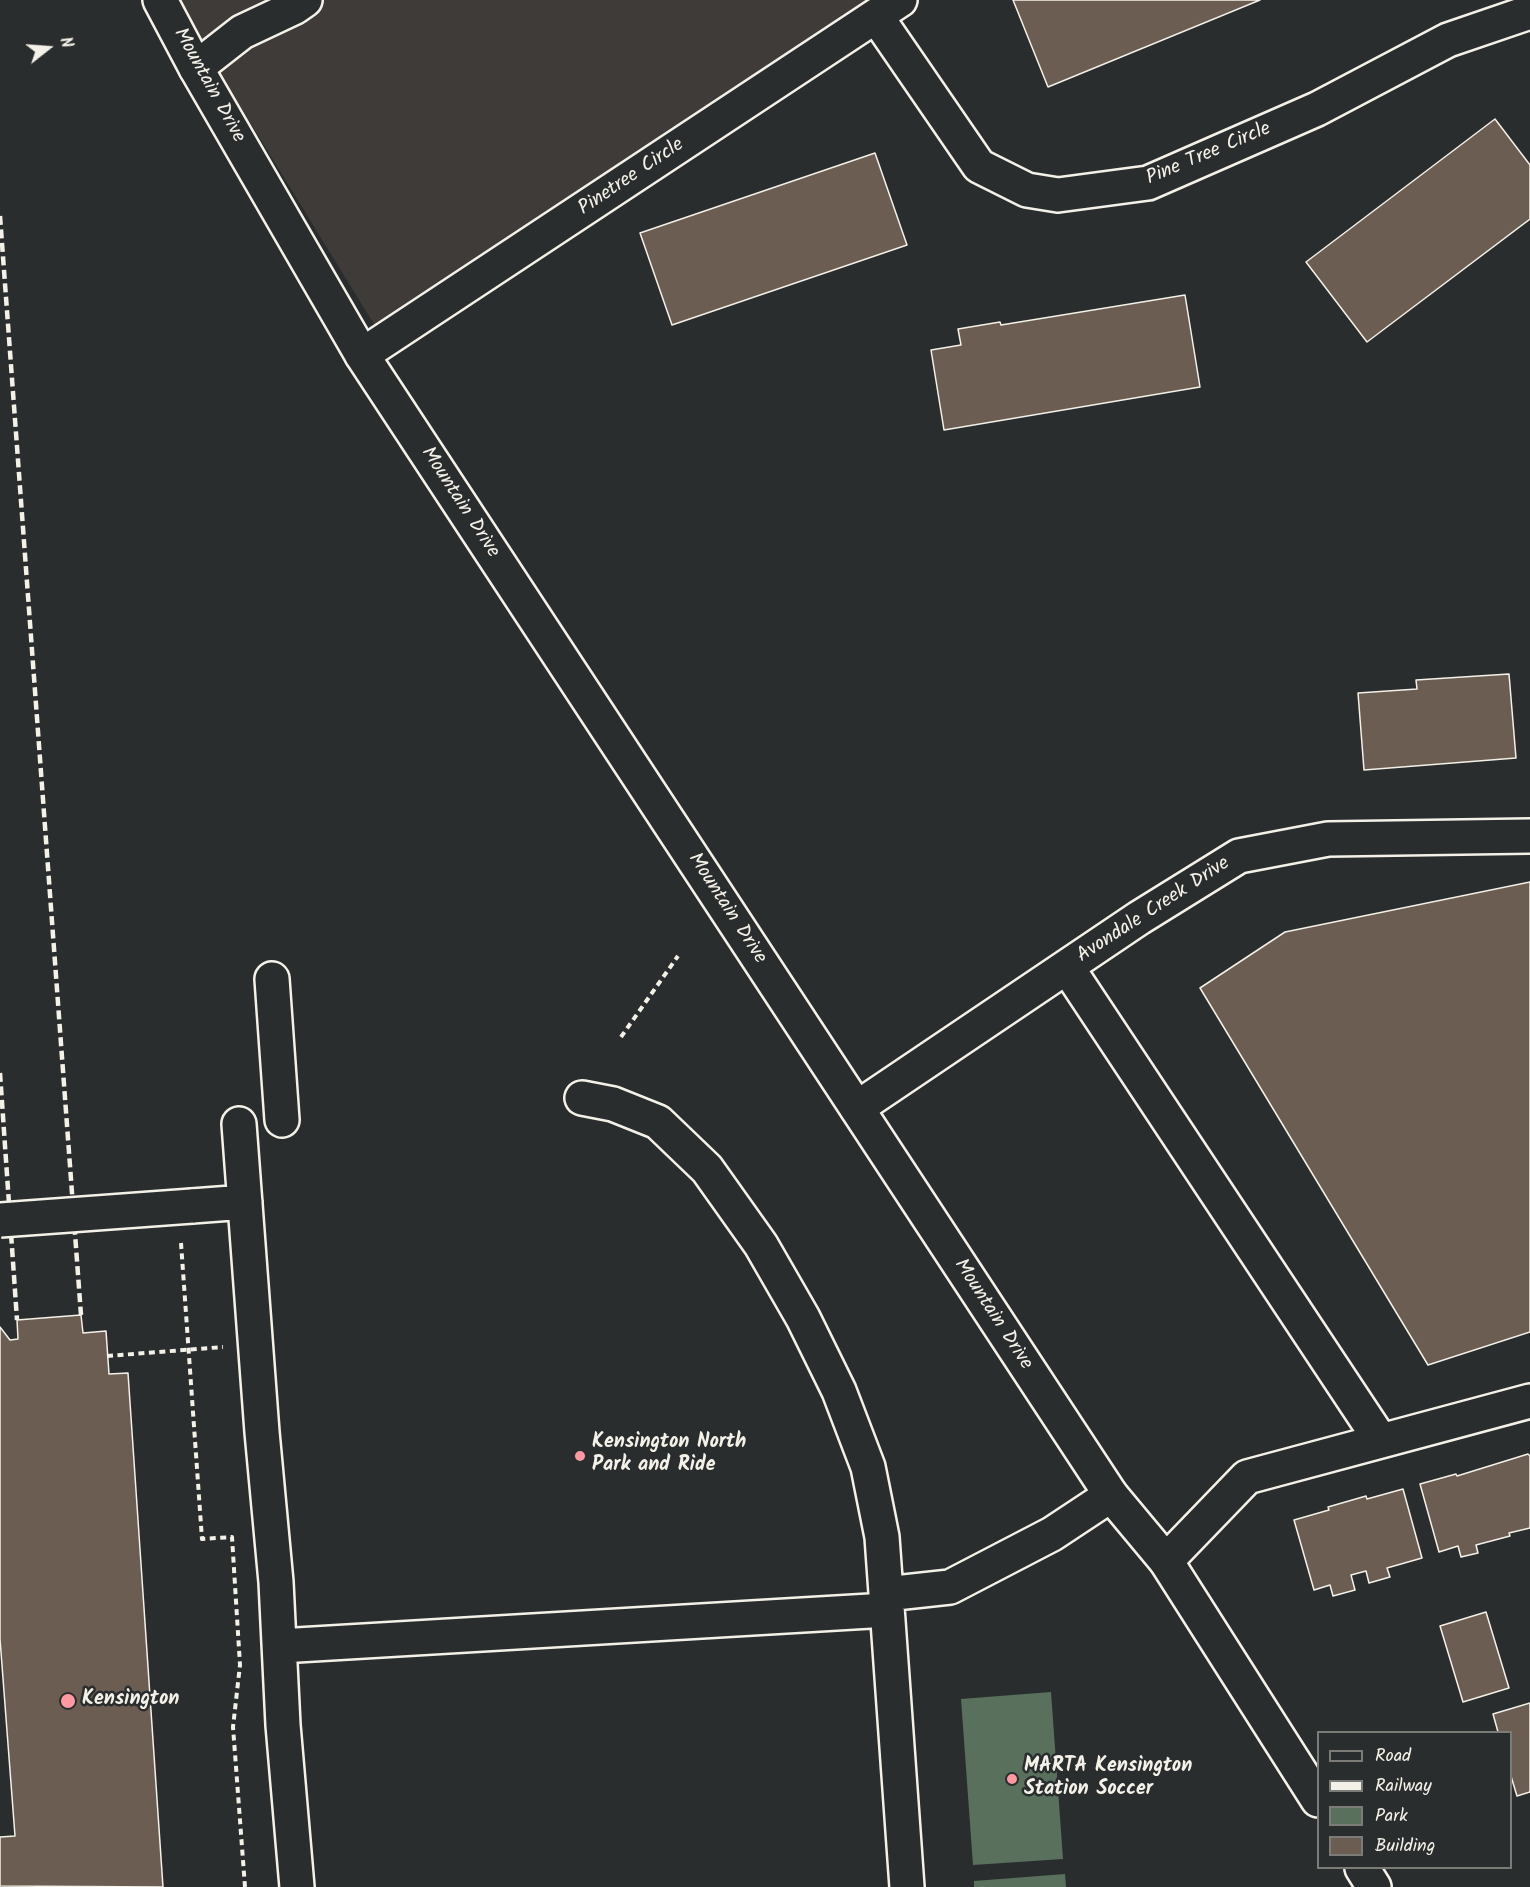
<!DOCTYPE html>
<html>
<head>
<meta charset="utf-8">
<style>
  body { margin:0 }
  #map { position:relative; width:1530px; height:1887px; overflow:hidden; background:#2a2d2e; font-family:Kalam,sans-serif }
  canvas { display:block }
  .legend { position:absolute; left:1317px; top:1731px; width:195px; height:138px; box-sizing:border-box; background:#2a2d2e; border:2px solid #7b7b78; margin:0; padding:8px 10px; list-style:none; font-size:18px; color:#f4f1e8 }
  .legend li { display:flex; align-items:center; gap:12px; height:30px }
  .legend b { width:30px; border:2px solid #7b7b78 }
  .north { position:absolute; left:18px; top:18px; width:60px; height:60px; -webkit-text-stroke:4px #2a2d2e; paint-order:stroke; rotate:73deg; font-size:16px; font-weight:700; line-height:24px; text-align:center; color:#f4f1e8 }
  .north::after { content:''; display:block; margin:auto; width:21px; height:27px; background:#f4f1e8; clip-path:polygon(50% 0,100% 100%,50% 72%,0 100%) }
</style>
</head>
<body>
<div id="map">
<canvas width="1530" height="1887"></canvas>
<ul class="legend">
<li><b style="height:8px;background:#2a2d2e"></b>Road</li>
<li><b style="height:8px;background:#f4f1e8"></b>Railway</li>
<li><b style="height:16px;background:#59705d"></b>Park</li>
<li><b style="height:16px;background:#6c5d53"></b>Building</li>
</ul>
<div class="north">N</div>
</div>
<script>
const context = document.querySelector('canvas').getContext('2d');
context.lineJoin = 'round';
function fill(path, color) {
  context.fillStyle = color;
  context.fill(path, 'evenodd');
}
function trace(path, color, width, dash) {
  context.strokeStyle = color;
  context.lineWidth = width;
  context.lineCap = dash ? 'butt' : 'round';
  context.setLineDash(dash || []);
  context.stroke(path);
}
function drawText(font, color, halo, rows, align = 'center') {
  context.font = font + ' Kalam,sans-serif';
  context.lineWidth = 5;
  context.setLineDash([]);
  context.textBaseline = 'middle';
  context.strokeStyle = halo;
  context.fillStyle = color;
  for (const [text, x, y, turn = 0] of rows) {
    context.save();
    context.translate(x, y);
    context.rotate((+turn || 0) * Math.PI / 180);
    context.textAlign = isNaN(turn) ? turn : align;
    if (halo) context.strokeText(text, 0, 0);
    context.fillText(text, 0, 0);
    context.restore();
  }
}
const built = new Path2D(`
  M175,0H899L391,352Z`);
const green = new Path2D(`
  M1051,1692L1063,1859L973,1865L961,1699Z
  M1065,1874L1066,1887H974V1881Z`);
const building = new Path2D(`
  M1013,0H1260L1048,87Z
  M1495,119L1530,165V219L1367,342L1306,262Z
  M875,153L907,245L672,325L640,233Z
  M1185,295L1200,387L944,430L931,350L961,345L958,329L1000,322L1001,325Z
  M1509,674L1516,758L1364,770L1358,693L1417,689L1416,680Z
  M1530,882V1332L1428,1365L1200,988L1285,932Z
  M81,1315L83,1333L106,1331L109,1374L128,1373L163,1887L0,1886V1837L15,1836L0,1639V1327L10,1340L18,1339L17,1320Z
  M1528,1454L1530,1456V1528L1509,1533L1510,1536L1476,1545L1478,1553L1461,1557L1458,1546L1439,1552L1420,1484L1456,1474L1457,1476Z
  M1403,1489L1422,1558L1387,1568L1390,1577L1369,1583L1366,1571L1351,1575L1355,1590L1333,1596L1330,1585L1314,1590L1294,1520L1329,1510L1328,1507L1366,1496L1367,1499Z
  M1486,1612L1509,1688L1463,1702L1440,1626Z
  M1530,1703V1792L1517,1796L1510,1773V1732H1498L1493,1714Z`);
const path = new Path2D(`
  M621,1037L678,956
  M181,1243L202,1539L232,1537L240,1665L233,1727L245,1887
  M107,1356L223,1347`);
const minor = new Path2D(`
  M876,16L979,166L1027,190L1058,195L1148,183L1317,109L1448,40L1530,12
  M196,68L242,32L295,7L305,0
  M362,355L900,0
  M1067,967L1381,1441
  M272,979L282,1120
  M582,1098L613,1104L658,1122L707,1169L761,1245L803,1318L839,1391L868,1467L882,1537L907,1887
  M857,1108L1139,918L1239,856L1328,839L1530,836
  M239,1124L262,1432L276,1582L283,1725L297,1887
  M192,1206L245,1202
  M1166,1561L1247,1477L1530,1401
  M886,1594L950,1587L1052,1534L1111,1495
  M280,1646L887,1610`);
const major = new Path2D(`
  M160,0L196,68L362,355L1111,1495L1166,1561L1318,1800
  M1362,1868L1374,1887`);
const rail = new Path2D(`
  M0,216L81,1315
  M0,1073L17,1320`);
const minorBridge = new Path2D(`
  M0,1220L192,1206`);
const markers = [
  [580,1456,6,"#ff9aa2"],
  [68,1701,8,"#ff9aa2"],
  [1012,1779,6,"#ff9aa2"]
];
const streetNames = [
  ["Mountain Drive",208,86,61],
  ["Pine Tree Circle",1209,155,-23],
  ["Pinetree Circle",632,178,-34],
  ["Mountain Drive",459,503,57],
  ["Mountain Drive",726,909,57],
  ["Avondale Creek Drive",1154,911,-33],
  ["Mountain Drive",992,1315,57]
];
const poiNames = [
  ["Kensington North",592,1444],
  ["Park and Ride",592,1467],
  ["Kensington",82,1701],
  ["MARTA Kensington",1024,1768],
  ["Station Soccer",1024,1791]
];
fill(built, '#3e3b39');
fill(green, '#59705d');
fill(building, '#6c5d53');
trace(building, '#f4f1e8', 1.5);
trace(minor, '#f4f1e8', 38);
trace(major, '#f4f1e8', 38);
trace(path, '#f4f1e8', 4, [6, 4.5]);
trace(minor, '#2a2d2e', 33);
trace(major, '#2a2d2e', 33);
trace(rail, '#f4f1e8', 4.5, [9, 4.5]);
trace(minorBridge, '#f4f1e8', 38, []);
trace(minorBridge, '#2a2d2e', 33);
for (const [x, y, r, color] of markers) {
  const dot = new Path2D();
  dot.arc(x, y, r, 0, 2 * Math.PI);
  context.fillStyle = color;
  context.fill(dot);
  trace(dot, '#2a2d2e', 2);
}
drawText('20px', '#f4f1e8', '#2a2d2e', streetNames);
drawText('bold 20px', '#f4f1e8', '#2a2d2e', poiNames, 'left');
</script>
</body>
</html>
